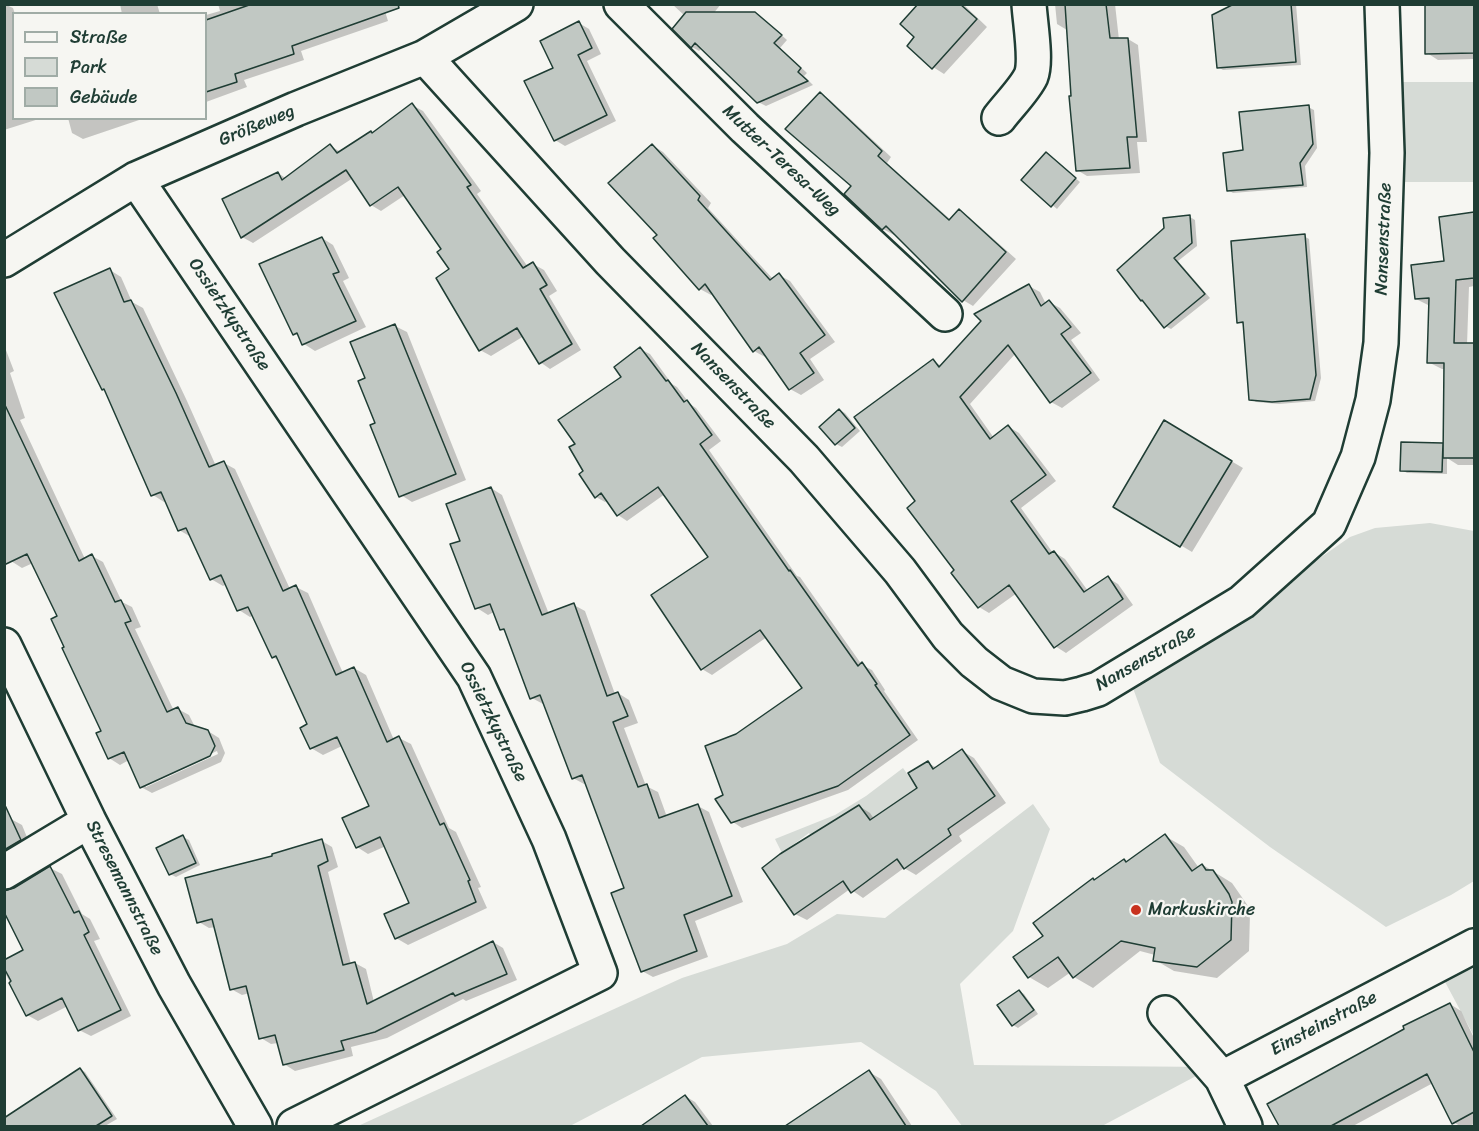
<!DOCTYPE html>
<html>
<head>
<meta charset="utf-8">
<style>
  body { margin:0 }
  #map { position:relative; width:1479px; height:1131px; overflow:hidden; background:#f6f6f2; font-family:Sriracha,sans-serif }
  canvas { display:block }
  .frame { position:absolute; inset:0; border:6px solid #1f3d34; pointer-events:none }
  .legend { position:absolute; left:12px; top:12px; width:195px; height:108px; box-sizing:border-box; background:#f6f6f2; border:2px solid #a0aca6; margin:0; padding:8px 10px; list-style:none; font-size:18px; color:#1f3d34 }
  .legend li { display:flex; align-items:center; gap:12px; height:30px }
  .legend b { width:30px; border:2px solid #a0aca6 }
</style>
</head>
<body>
<div id="map">
<canvas width="1479" height="1131"></canvas>
<div class="frame"></div>
<ul class="legend">
<li><b style="height:8px;background:#f6f6f2"></b>Straße</li>
<li><b style="height:16px;background:#d6dbd6"></b>Park</li>
<li><b style="height:16px;background:#c1c8c3"></b>Gebäude</li>
</ul>
</div>
<script>
const context = document.querySelector('canvas').getContext('2d');
context.lineJoin = 'round';
function fill(path, color) {
  context.fillStyle = color;
  context.fill(path, 'evenodd');
}
function trace(path, color, width, dash) {
  context.strokeStyle = color;
  context.lineWidth = width;
  context.lineCap = dash ? 'butt' : 'round';
  context.setLineDash(dash || []);
  context.stroke(path);
}
function drawText(font, color, halo, rows, align = 'center') {
  context.font = font + ' Sriracha,sans-serif';
  context.lineWidth = 4.5;
  context.setLineDash([]);
  context.textBaseline = 'middle';
  context.strokeStyle = halo;
  context.fillStyle = color;
  for (const [text, x, y, turn = 0] of rows) {
    context.save();
    context.translate(x, y);
    context.rotate((+turn || 0) * Math.PI / 180);
    context.textAlign = isNaN(turn) ? turn : align;
    if (halo) context.strokeText(text, 0, 0);
    context.fillText(text, 0, 0);
    context.restore();
  }
}
const green = new Path2D(`
  M1403,82H1474V182H1403Z
  M1430,523L1474,531V881L1451,895L1386,927L1270,847L1160,763L1133,688L1350,537L1375,528Z
  M903,768L917,788L870,820L863,811L818,846L809,833L782,853L775,839L835,815L866,796Z
  M1033,804L1050,829L1013,931L960,984L974,1065L1213,1067L1102,1126H962L936,1091L861,1042L702,1057L570,1126H358L682,978L787,944L837,914L885,918Z
  M1470,967L1474,970V1036L1444,980Z`);
const shadow = new Path2D(`
  M4,4L13,8L15,14L14,118H42L4,130Z
  M120,4H157L160,14H122Z
  M218,4L384,8L388,21L301,51L304,60L244,80L247,87L206,102V15L220,11Z
  M672,4H721L713,14L762,18L787,40L780,48L807,73L804,76L813,85L766,106L758,102L702,48L699,51L692,47L674,29L685,16Z
  M920,4H963L987,27L944,74L933,67L917,37Z
  M1055,4H1115L1119,40L1128,39L1138,45L1147,142H1137L1140,173L1087,176L1077,170L1067,30L1057,24Z
  M1238,4H1296L1301,65L1223,70L1218,67Z
  M1426,4H1474V59L1438,60L1427,53Z
  M579,23L589,29L601,54L587,61L616,121L565,146L555,140V69Z
  M820,94L830,100L891,157L887,163L951,220L959,211L969,217L1016,259L973,306L963,300L895,233L894,235L883,229L846,194L853,186Z
  M412,105L423,111L481,191L477,194L528,267L533,264L544,270L557,291L549,296L581,350L550,369L540,362L524,336L491,356L480,350L443,249L405,195L381,211L371,205L353,178L253,243L242,237L278,173L287,179L330,146L341,152L373,134Z
  M1308,107L1314,110L1317,148L1305,166L1307,187L1233,193L1228,190L1244,152Z
  M68,118H145L83,139L72,133Z
  M652,145L663,152L711,203L708,208L773,279L779,275L790,281L835,342L810,359L824,380L801,395L790,389L767,356L765,357L754,351L713,293L711,295L700,289L659,235Z
  M1051,157L1080,182L1057,209L1023,180Z
  M1474,214V286L1469,287L1467,345H1474V465H1458L1447,458V474L1407,473L1402,470L1442,445L1445,446L1446,369H1442L1428,362L1430,306L1416,299L1446,262L1441,218Z
  M1190,217L1195,220L1197,246L1178,261L1210,298L1171,329L1165,326L1119,270Z
  M1304,236L1309,239L1321,378L1315,401L1279,404L1256,402L1251,399L1244,325L1239,322Z
  M322,238L333,245L349,278L343,281L366,327L315,351L304,344L300,337L294,333Z
  M110,270L121,277L132,302L143,308L187,401L216,466L224,463L235,469L290,589L296,587L308,593L343,673L354,668L366,675L394,740L399,738L411,744L449,828L456,832L481,887L478,888L487,908L408,945L396,938L411,904L386,846L368,854L357,847L371,806L342,746L323,755L311,748L309,725L280,662L273,657L254,615L250,617L239,610L227,584L223,586L211,579L191,537L179,530L167,501L164,502L153,495L106,391L103,389Z
  M1029,286L1040,292L1046,304L1049,302L1060,308L1081,333L1071,340L1100,380L1062,408L1051,402L1016,353L970,404L994,438L1009,427L1019,433L1056,481L1021,508L1053,553L1054,552L1065,559L1088,591L1108,578L1118,584L1133,605L1066,653L1055,646L1017,593L989,613L979,607L918,502L933,361L942,366Z
  M395,326L407,332L466,480L412,502L401,495L377,424L367,379Z
  M4,345L14,371L10,373L25,418L20,420L85,559L92,556L103,562L122,602L132,607L141,627L135,629L174,711L178,709L189,715L195,727L208,731L219,738L225,753L221,762L152,793L141,787L129,760L120,765L109,758L98,733L103,731L66,647L59,616L33,563L22,568L11,561L4,547ZM217,751L218,754L146,787V784Z
  M640,349L650,354L672,384L677,387L690,404L696,408L721,441L709,450L797,576L800,577L862,665L872,670L885,690L884,691L918,740L848,790L742,828L733,822L725,796L737,735L804,688L767,637L712,675L702,669L653,596L711,558L665,494L627,521L618,515L608,500L605,502L596,497L585,471L577,444L623,378Z
  M840,410L845,413L860,431L842,447L836,444L821,427Z
  M1165,422L1243,468L1192,552L1115,506Z
  M491,488L502,495L549,614L574,605L585,611L615,694L618,693L629,700L638,723L624,728L646,786L658,792L667,817L698,806L709,812L743,902L695,921L708,957L653,977L642,971L626,889L587,783L584,784L573,778L545,704H543L532,698L508,633L501,629L494,612L488,615L477,608L462,541Z
  M962,751L974,758L1006,803L959,836L962,841L916,875L904,868L863,898L850,889L807,920L795,914L859,806L870,813L874,819L919,788L928,763L937,768Z
  M11,819L22,825L31,847L4,863V822Z
  M1165,836L1184,847L1199,868L1203,865L1232,883L1248,906L1250,914L1249,951L1217,978L1174,971L1155,960V955L1140,951L1093,988L1074,977L1071,972L1048,988L1029,977L1045,936L1096,881L1127,863Z
  M183,837L189,840L200,865L176,877L170,874Z
  M322,841L332,847L338,867L328,872L351,964L355,963L366,969L374,1002L493,942L503,948L517,980L466,1001L463,999L387,1038L351,1047L353,1056L295,1071L284,1064L278,1043L271,1044L261,1038L250,993L242,995L231,989L216,927L209,928L199,922L274,857Z
  M50,868L62,874L82,914L90,919L100,939L94,941L131,1016L91,1036L79,1030L68,1006L38,1021L27,1015L4,971V961L25,951L14,890Z
  M1019,991L1024,994L1038,1014L1018,1028L1013,1025Z
  M1450,1004L1461,1011L1474,1038V1124L1469,1126H1460L1453,1122L1433,1083L1353,1126H1281L1269,1104Z
  M80,1069L85,1072L117,1119L105,1126H24L15,1113Z
  M869,1072L881,1079L912,1126H788Z
  M685,1096L695,1102L713,1126H646L645,1125Z`);
const building = new Path2D(`
  M252,4H398L399,8L292,46L294,54L235,74L237,82L206,92V20Z
  M918,4H960L977,19L932,69L907,46L914,37L900,24Z
  M1065,4H1106L1110,38H1128L1137,137H1127L1130,168L1076,171L1069,96H1071Z
  M1234,4H1291L1296,62L1217,68L1212,15Z
  M1425,4H1474V53L1425,54Z
  M686,12H755L782,35L774,43L801,68L798,72L808,81L757,103L695,43L691,48L672,29Z
  M579,21L592,48L578,55L607,115L554,141L524,81L553,68L540,41Z
  M820,92L882,151L878,156L949,220L959,209L1006,252L962,302L886,226L882,230L844,194L851,186L785,129Z
  M412,103L471,185L467,187L523,268L533,262L547,285L540,289L572,344L539,364L517,328L479,351L436,278L449,269L437,252L441,249L398,187L370,206L346,170L241,238L222,199L278,172L282,180L330,144L337,153L371,131L372,133Z
  M1309,105L1313,144L1300,163L1303,185L1227,191L1223,153L1243,150L1239,112Z
  M652,144L700,196L698,200L770,280L779,273L825,335L800,353L814,373L789,390L759,347L753,352L705,284L699,290L653,238L657,235L608,183Z
  M1046,152L1076,178L1051,207L1021,180Z
  M1474,212V278L1456,280L1454,343H1474V458H1443L1444,363H1427L1429,298L1415,299L1411,265L1444,261L1439,217Z
  M1190,215L1192,243L1174,258L1205,294L1164,328L1142,300L1141,301L1117,270L1164,228L1163,218Z
  M1305,234L1316,375L1310,399L1272,402L1249,400L1243,322L1237,323L1231,241Z
  M322,237L339,272L333,274L356,321L302,345L297,333L293,335L259,264Z
  M110,268L124,302L131,300L176,393L209,467L224,461L283,591L296,585L336,675L354,667L387,742L399,736L440,825L444,823L470,880L468,881L476,902L395,939L384,914L409,903L380,837L356,848L342,818L369,806L337,737L310,749L300,728L307,724L276,656L272,658L248,607L237,611L221,575L210,580L186,528L178,531L161,492L151,496L104,389L102,390L54,293Z
  M1029,284L1041,306L1049,300L1071,327L1061,334L1091,373L1050,403L1008,345L960,397L990,439L1008,425L1046,475L1011,501L1049,554L1054,551L1084,592L1108,576L1123,599L1054,648L1009,585L978,608L951,573L954,570L907,508L915,501L854,417L933,359L939,367L981,321L974,314Z
  M395,324L456,474L399,497L370,425L375,423L358,381L365,378L350,342Z
  M640,347L666,381L668,380L684,402L687,400L712,435L700,444L789,571L790,570L858,666L862,662L877,684L875,685L910,735L838,786L731,823L715,799L723,795L705,746L736,734L802,688L760,630L701,670L651,595L708,557L658,487L617,516L601,493L595,498L579,474L583,471L569,447L575,444L558,420L621,377L614,367Z
  M4,403L79,561L92,554L115,602L121,600L131,621L125,623L167,712L178,707L186,723L208,730L215,746L210,756L140,788L124,752L108,759L96,733L101,731L62,648L64,647L51,619L57,616L27,554L4,565Z
  M839,409L855,428L835,445L819,427Z
  M1164,420L1232,461L1180,547L1113,507Z
  M1401,442L1443,443L1442,472L1400,471Z
  M491,487L542,615L574,603L607,696L618,692L628,716L613,722L638,787L647,784L659,818L698,804L732,896L684,915L697,951L641,972L611,893L624,888L582,775L572,779L540,695L530,699L504,629L500,630L490,604L475,609L450,544L460,541L446,504Z
  M962,749L995,796L948,829L951,835L904,869L897,859L851,893L843,881L794,915L762,868L780,854L859,805L870,820L917,788L908,773L928,761L933,769Z
  M4,803L21,840L4,850Z
  M1165,834L1192,871L1202,864L1206,870H1213L1229,894L1232,902L1231,940L1197,967L1153,961L1155,948L1121,941L1073,978L1058,957L1028,978L1013,957L1043,936L1033,923L1093,878L1094,880L1124,859L1126,862Z
  M183,835L196,863L169,875L156,848Z
  M322,839L328,861L318,866L343,965L355,962L367,1004L493,941L507,974L455,996L453,993L375,1032L341,1041L344,1050L283,1065L275,1035L259,1039L246,986L230,990L212,919L197,923L185,878L272,856V854Z
  M50,866L74,913L79,911L89,932L84,935L121,1010L78,1031L62,998L26,1016L9,983L11,981L4,968V960L23,950L4,912V891L14,888Z
  M1019,990L1034,1010L1012,1026L997,1005Z
  M1450,1003L1474,1052V1112L1452,1124L1427,1074L1331,1126H1279L1267,1104L1404,1029L1403,1026Z
  M80,1068L112,1116L96,1126H4V1118Z
  M869,1070L906,1126H785Z
  M685,1095L708,1126H641Z`);
const minor = new Path2D(`
  M621,4L745,128L945,314
  M425,57L610,261L804,459L900,571L948,636L974,662L1001,683L1033,696L1065,698L1082,694L1098,689L1242,602L1329,524L1358,457L1373,400L1381,343L1387,153L1382,4
  M999,118C1008,106 1025,89 1031,76C1037,61 1030,22 1029,4
  M136,179L474,677L549,839L600,973L294,1126
  M4,260L136,179L296,109L425,57L516,4
  M4,645L89,821L174,985L255,1126
  M4,872L89,821
  M1165,1013L1222,1078L1245,1126
  M1222,1078L1474,946`);
const markers = [
  [1136,910,6,"#c8321e"]
];
const streetNames = [
  ["Größeweg",257,126,-23],
  ["Mutter-Teresa-Weg",781,161,43],
  ["Nansenstraße",1384,239,-88],
  ["Ossietzkystraße",229,315,56],
  ["Nansenstraße",733,386,46],
  ["Nansenstraße",1146,659,-30],
  ["Ossietzkystraße",493,722,64],
  ["Stresemannstraße",124,888,63],
  ["Einsteinstraße",1324,1024,-28]
];
const poiNames = [
  ["Markuskirche",1148,910]
];
fill(green, '#d6dbd6');
fill(shadow, '#0003');
fill(building, '#c1c8c3');
trace(building, '#1f3d34', 1.5);
trace(minor, '#1f3d34', 38);
trace(minor, '#f6f6f2', 33);
for (const [x, y, r, color] of markers) {
  const dot = new Path2D();
  dot.arc(x, y, r, 0, 2 * Math.PI);
  context.fillStyle = color;
  context.fill(dot);
  trace(dot, '#f6f6f2', 2);
}
drawText('18px', '#1f3d34', '#f6f6f2', streetNames);
drawText('18px', '#1f3d34', '#f6f6f2', poiNames, 'left');
</script>
</body>
</html>
